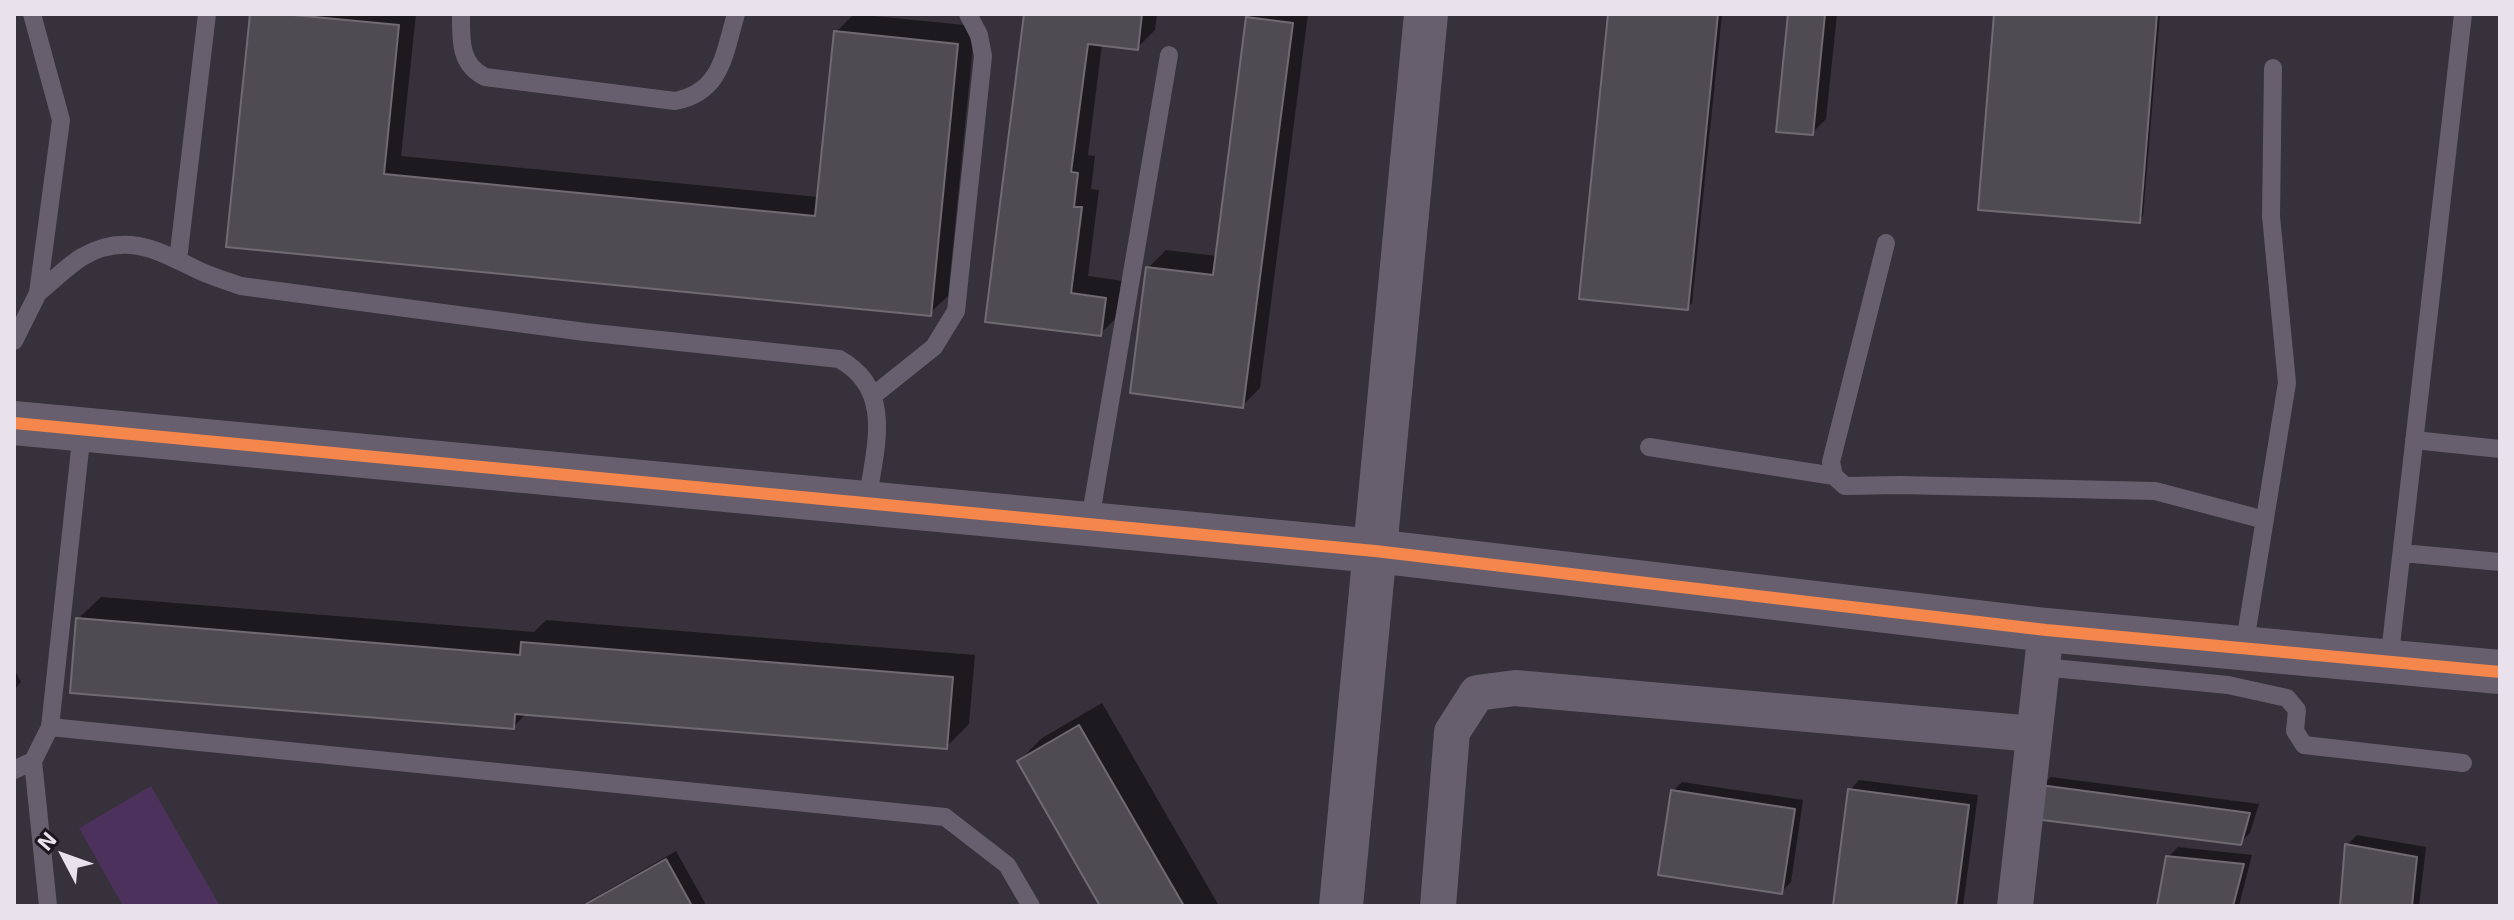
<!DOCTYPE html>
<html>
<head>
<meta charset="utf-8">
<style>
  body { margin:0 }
  #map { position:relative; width:2514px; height:920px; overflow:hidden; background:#36313a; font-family:"Exo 2",sans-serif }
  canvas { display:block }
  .frame { position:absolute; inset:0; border:16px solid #e9e2ed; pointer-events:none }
  .north { position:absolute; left:24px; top:816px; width:80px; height:80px; -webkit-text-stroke:6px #1c171f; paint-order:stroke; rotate:311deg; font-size:22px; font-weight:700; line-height:32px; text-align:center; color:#e9e2ed }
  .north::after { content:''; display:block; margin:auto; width:28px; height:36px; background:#e9e2ed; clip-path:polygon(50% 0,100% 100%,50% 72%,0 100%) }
</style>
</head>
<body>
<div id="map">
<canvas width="2514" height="920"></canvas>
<div class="frame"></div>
<div class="north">N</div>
</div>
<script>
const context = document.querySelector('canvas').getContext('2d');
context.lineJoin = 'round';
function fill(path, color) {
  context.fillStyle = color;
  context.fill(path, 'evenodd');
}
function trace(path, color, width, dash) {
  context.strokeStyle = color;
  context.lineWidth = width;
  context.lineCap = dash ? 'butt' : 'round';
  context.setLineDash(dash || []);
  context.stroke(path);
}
const green = new Path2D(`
  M151,786L220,906H123L79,828Z`);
const shadow = new Path2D(`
  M252,14H416L401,156L819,197L836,32L854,14L975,26L948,296L930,313L228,245Z
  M1026,14H1157L1155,30L1137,48L1102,44L1088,155L1095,156L1091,189L1099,190L1088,276L1123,281L1118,316L1100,334L987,320Z
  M1252,14H1308L1260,388L1242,406L1148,268L1166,250L1217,256L1248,18Z
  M1610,14H1722L1692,303L1687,308Z
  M1790,14H1837L1826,119L1812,133Z
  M1996,14H2160L2143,216L2139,221Z
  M101,597L534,632L546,620L975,655L969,724L946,747L527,713L513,727L78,619Z
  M14,669L21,682L14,690Z
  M1102,703L1219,906H1103L1019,761L1042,738Z
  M2051,777L2259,804L2250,833L2240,843L2041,786Z
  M1859,780L1978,795L1963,906H1839L1850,790Z
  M1682,782L1803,800L1791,882L1781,892L1673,791Z
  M2357,835L2426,847L2419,906H2342L2347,845Z
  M2178,847L2252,855L2239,906H2159L2168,857Z
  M676,851L705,903L702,906H580Z`);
const building = new Path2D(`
  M250,14H283L399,25L384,174L815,216L834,31L958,44L931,316L226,247Z
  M1024,14H1142L1138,50L1088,44L1071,172L1078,173L1074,207H1082L1071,293L1106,298L1101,336L985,322Z
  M1608,14H1718L1688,310L1579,299Z
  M1788,14H1825L1813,135L1776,132Z
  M1994,14H2157L2140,223L1978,210Z
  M1246,17L1293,23L1243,408L1130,393L1146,267L1213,275Z
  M76,618L520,655L521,642L953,677L947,749L515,714L514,729L70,693Z
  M1079,725L1184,906H1100L1017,761Z
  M2040,785L2250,813L2241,845L2034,819Z
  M1848,789L1969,805L1956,906H1833Z
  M1671,790L1795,809L1782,894L1658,875Z
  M2345,844L2417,857L2412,906H2340Z
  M2166,856L2244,864L2233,906H2157Z
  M666,859L692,906H583L586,904Z`);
const service = new Path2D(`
  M461,14C461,39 459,64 485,77L675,101C722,92 724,54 736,14
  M1886,243L1831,462L1834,476L1845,486L1900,485L2155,491L2265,520
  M178,260L207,14
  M38,293C52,282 66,267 82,257C126,231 159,251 200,271C213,277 227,281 241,286L585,332L839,359C896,390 874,451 867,503
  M14,341L38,293L61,120L32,14
  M874,395L934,347L956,311L983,56L979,35L968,14
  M82,431L50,727L945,817L1007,865L1031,906
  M2414,440L2500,449
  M1649,447L1834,476
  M1089,526L1169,55
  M2402,553L2500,562
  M2244,648L2287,383L2271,216L2273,68
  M2389,662L2463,14
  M2042,667L2228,685L2287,698L2297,710L2295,731L2304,745L2463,763
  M14,770L33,761
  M48,906L33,761L50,727`);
const minor = new Path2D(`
  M1438,906L1452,732L1477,693L1515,688L2034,734
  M2015,906L2046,630`);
const tertiary = new Path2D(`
  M14,423L1375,551L2046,630L2500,672
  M1341,906L1426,14`);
const cycleway = new Path2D(`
  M14,423L1375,551L2046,630L2500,672`);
fill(green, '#4c315c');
fill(shadow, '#0007');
fill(building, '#4f4b53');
trace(building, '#706b73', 2);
trace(service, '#685f6e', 18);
trace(minor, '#685f6e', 36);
trace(tertiary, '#685f6e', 44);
trace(cycleway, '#f5874c', 12);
</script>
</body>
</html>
